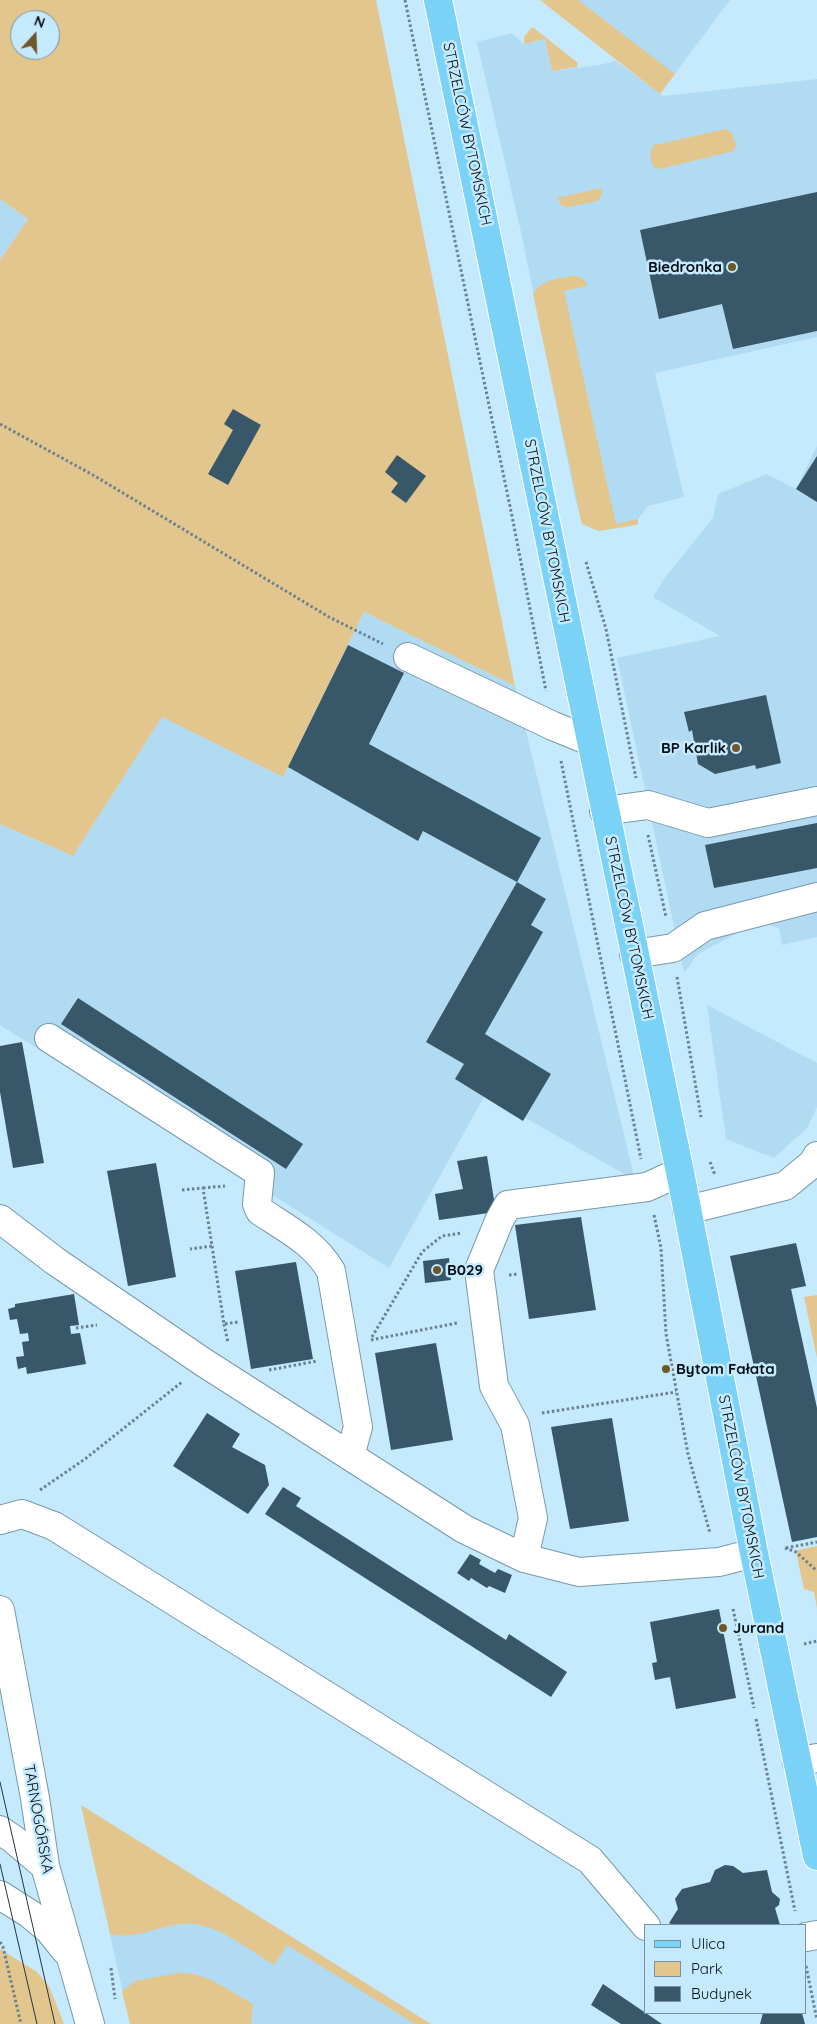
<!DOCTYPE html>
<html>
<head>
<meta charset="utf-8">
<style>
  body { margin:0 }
  #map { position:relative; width:817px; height:2024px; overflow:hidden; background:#c5e9fd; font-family:Quicksand,sans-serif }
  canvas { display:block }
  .legend { position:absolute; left:644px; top:1924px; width:162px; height:90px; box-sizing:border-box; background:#c5e9fd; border:1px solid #7892a1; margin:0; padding:6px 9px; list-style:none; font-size:15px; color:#040f16 }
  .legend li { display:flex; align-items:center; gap:10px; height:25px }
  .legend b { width:25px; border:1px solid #7892a1 }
  .north { position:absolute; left:10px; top:10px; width:50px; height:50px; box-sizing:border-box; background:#c5e9fd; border:1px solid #7892a1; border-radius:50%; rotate:20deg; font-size:14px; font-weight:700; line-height:20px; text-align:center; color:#040f16 }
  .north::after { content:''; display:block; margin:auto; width:18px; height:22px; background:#6f5727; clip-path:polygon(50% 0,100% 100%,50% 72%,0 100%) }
</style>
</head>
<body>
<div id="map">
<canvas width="817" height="2024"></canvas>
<ul class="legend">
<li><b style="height:6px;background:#7ad3f7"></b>Ulica</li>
<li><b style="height:14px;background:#e3c68e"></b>Park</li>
<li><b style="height:14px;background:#385768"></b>Budynek</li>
</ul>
<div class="north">N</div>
</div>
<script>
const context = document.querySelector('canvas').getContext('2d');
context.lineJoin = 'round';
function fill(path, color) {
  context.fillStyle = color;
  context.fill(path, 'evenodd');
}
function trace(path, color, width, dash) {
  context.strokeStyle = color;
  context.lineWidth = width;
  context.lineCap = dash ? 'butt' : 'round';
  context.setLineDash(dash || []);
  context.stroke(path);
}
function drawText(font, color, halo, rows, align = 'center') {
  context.font = font + ' Quicksand,sans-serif';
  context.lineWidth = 5;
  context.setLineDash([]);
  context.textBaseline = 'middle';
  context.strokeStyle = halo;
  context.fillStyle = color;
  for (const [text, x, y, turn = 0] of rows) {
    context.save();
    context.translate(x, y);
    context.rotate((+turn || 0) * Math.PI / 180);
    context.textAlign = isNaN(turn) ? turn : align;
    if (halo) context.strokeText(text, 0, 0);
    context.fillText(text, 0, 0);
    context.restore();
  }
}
const built = new Path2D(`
  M542,0H730L662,91Z
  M512,33L524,44L545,39L552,71L599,65L616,61L663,96L817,79V337L655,373L684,497L648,506L638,519V524L635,525L599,531L582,524L575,497L521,232L477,42Z
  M0,199L28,219L0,260Z
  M817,446V937L782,945L779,928L770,925L743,930L698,954L684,973L617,658L720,636L653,597L664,579L713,518L718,494L767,474L796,489Z
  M364,612L515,686L635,1180L485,1095L389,1268L0,1025V824L73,856L162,717L283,777Z
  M707,1005L817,1063V1107L807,1128L774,1158L726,1139Z
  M81,1805L428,2024H130Z`);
const green = new Path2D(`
  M0,0H376L515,686L364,612L283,777L162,717L73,856L0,824V260L28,219L0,199ZM20,20H50V50H20Z
  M540,0H578L675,74L660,94Z
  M531,28H534L578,63L577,67L552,71L545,39L524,44V37Z
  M726,129L732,133L736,145L734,151L660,169L654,167C649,159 649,153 654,145Z
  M601,188L602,193L598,201L568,207L562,206L557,198Z
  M576,276L584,279L587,286L564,291L616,524L638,519V524L635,525L599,531L582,524L533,294C541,279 560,278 576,276Z
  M817,1295V1358L804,1297Z
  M817,1546V1609L814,1592L804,1589L796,1552L799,1550Z
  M81,1805L431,2024H415L287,1945L274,1965C247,1949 215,1921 183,1924C158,1926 135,1940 110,1934Z
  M0,1949L37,1972L49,1986L64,2024H0Z
  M177,1973C205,1971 229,1991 253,2004L251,2024H130L122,1991L135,1981Z`);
const building = new Path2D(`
  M817,192V331L733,349L722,304L659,319L640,230Z
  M233,409L261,425L228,485L208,474L233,430L224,424Z
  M397,455L426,476L406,503L391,492L398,483L385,472Z
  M817,456V502L796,489Z
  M348,645L404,673L369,744L541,838L517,882L546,899L531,925L543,932L485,1034L551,1074L523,1121L455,1079L464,1064L426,1042L517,882L423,831L418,841L288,767Z
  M766,695L781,763L756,769L755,765L715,774L698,764L692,730L689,732L684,712Z
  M817,823V868L714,888L705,845Z
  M78,998L303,1144L286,1169L61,1024Z
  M22,1042L44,1163L13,1168L0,1092V1046Z
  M487,1156L496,1212L439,1220L435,1194L463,1189L457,1161Z
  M156,1163L176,1277L128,1286L107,1171Z
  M581,1217L596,1310L529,1319L515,1225Z
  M796,1243L806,1286L791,1289L817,1408V1537L792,1542L730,1256Z
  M449,1258L451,1280L425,1283L423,1261Z
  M296,1262L313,1359L251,1369L235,1271Z
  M74,1294L79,1325L70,1326L71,1334L80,1333L86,1364L27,1374L26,1367L18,1369L16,1357L24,1356L22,1342L29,1341L28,1333L20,1334L17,1319L10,1320L8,1309L15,1307V1304Z
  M436,1343L453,1440L391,1450L375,1353Z
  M207,1413L240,1434L232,1447L265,1465L269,1485L248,1514L173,1466Z
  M612,1418L629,1521L570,1529L551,1427Z
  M283,1487L301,1498L296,1506L506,1640L509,1634L567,1672L551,1697L265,1514Z
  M470,1554L481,1560L479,1564L495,1573L498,1569L512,1575L505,1593L489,1586L487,1588L471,1578L469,1581L457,1573Z
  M719,1609L736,1698L676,1709L670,1677L655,1680L652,1663L657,1662L650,1622Z
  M725,1865L733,1866L743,1873L767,1870L772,1892L780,1899L779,1905L775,1908L780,1925H673L669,1923L678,1909L675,1899L682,1889L710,1882L715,1870Z
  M603,1984L662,2024H621L591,2005Z
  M763,2013H802L805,2024H760Z`);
const path = new Path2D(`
  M405,0L512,516L546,691
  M0,424L93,475L329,617L383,644
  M586,562L606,629L636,778
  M561,761L641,1159
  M648,835L666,917
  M677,977L701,1117
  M710,1162L715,1175
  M203,1188L225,1186
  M182,1190L203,1188L212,1246L190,1249
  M654,1215L661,1248L666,1334L688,1454L710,1533
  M212,1246L224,1324L238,1322
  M509,1275L519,1274
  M224,1324L228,1343
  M76,1328L97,1325
  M372,1337L422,1252L442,1236L462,1233
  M371,1340L457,1323
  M269,1370L317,1361
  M542,1413L676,1392
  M40,1490L85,1459L182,1382
  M785,1548L796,1552L817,1571
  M786,1548L817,1542
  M733,1609L754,1708
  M804,1644L817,1641
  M756,1719L795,1911
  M0,1942L3,1947L21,2024
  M806,1966L817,2020
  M111,1968L115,1999`);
const minor = new Path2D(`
  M408,657L553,726L590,741
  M604,811L648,805L708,823L817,801
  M634,954L673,948L705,926L817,897
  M49,1038L260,1173L257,1204L260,1211C287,1229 315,1243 331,1271L358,1427L350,1456
  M687,1210L785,1186L813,1163L817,1156
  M0,1219L55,1261L203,1362L464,1529L524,1558L579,1572L719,1562L754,1553
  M0,1520L22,1514L54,1526L590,1860L646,1926
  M524,1558L533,1518L515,1425L494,1386L479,1270L499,1221L508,1205L647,1187L680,1172
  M0,1610L35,1798L45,1866L90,2024
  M797,1762L817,1758
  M0,1830L13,1839L45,1866
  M0,1895L30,1914L49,1930L66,1951
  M806,1937L817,1935`);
const major = new Path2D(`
  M438,0L680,1172L754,1553L817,1856`);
const tram = new Path2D(`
  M0,1782L55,2024
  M0,1864L37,2024`);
const markers = [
  [732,267,5,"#6f5727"],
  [736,748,5,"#6f5727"],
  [437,1270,5,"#6f5727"],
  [666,1369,5,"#6f5727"],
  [723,1628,5,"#6f5727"]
];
const streetNames = [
  ["STRZELCÓW BYTOMSKICH",467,134,78],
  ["STRZELCÓW BYTOMSKICH",547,531,79],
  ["STRZELCÓW BYTOMSKICH",629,928,78],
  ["STRZELCÓW BYTOMSKICH",741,1487,79],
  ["TARNOGÓRSKA",38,1819,80]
];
const poiNames = [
  ["Biedronka",722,267,"right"],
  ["BP Karlik",726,748,"right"],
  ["B029",447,1270],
  ["Bytom Fałata",676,1369],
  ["Jurand",733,1628]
];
fill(built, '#b1dbf2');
fill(green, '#e3c68e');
fill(building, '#385768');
trace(minor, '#7899ab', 30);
trace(major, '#fff', 30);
trace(path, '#6a8290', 3, [2.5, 2.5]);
trace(minor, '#fff', 28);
trace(major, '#7ad3f7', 28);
trace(tram, '#26363f', 1);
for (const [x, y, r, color] of markers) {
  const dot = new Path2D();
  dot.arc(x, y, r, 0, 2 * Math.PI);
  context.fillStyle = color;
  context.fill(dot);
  trace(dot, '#c5e9fd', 2);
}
drawText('15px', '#040f16', '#c5e9fd', streetNames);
drawText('bold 15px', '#040f16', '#c5e9fd', poiNames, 'left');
</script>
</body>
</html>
